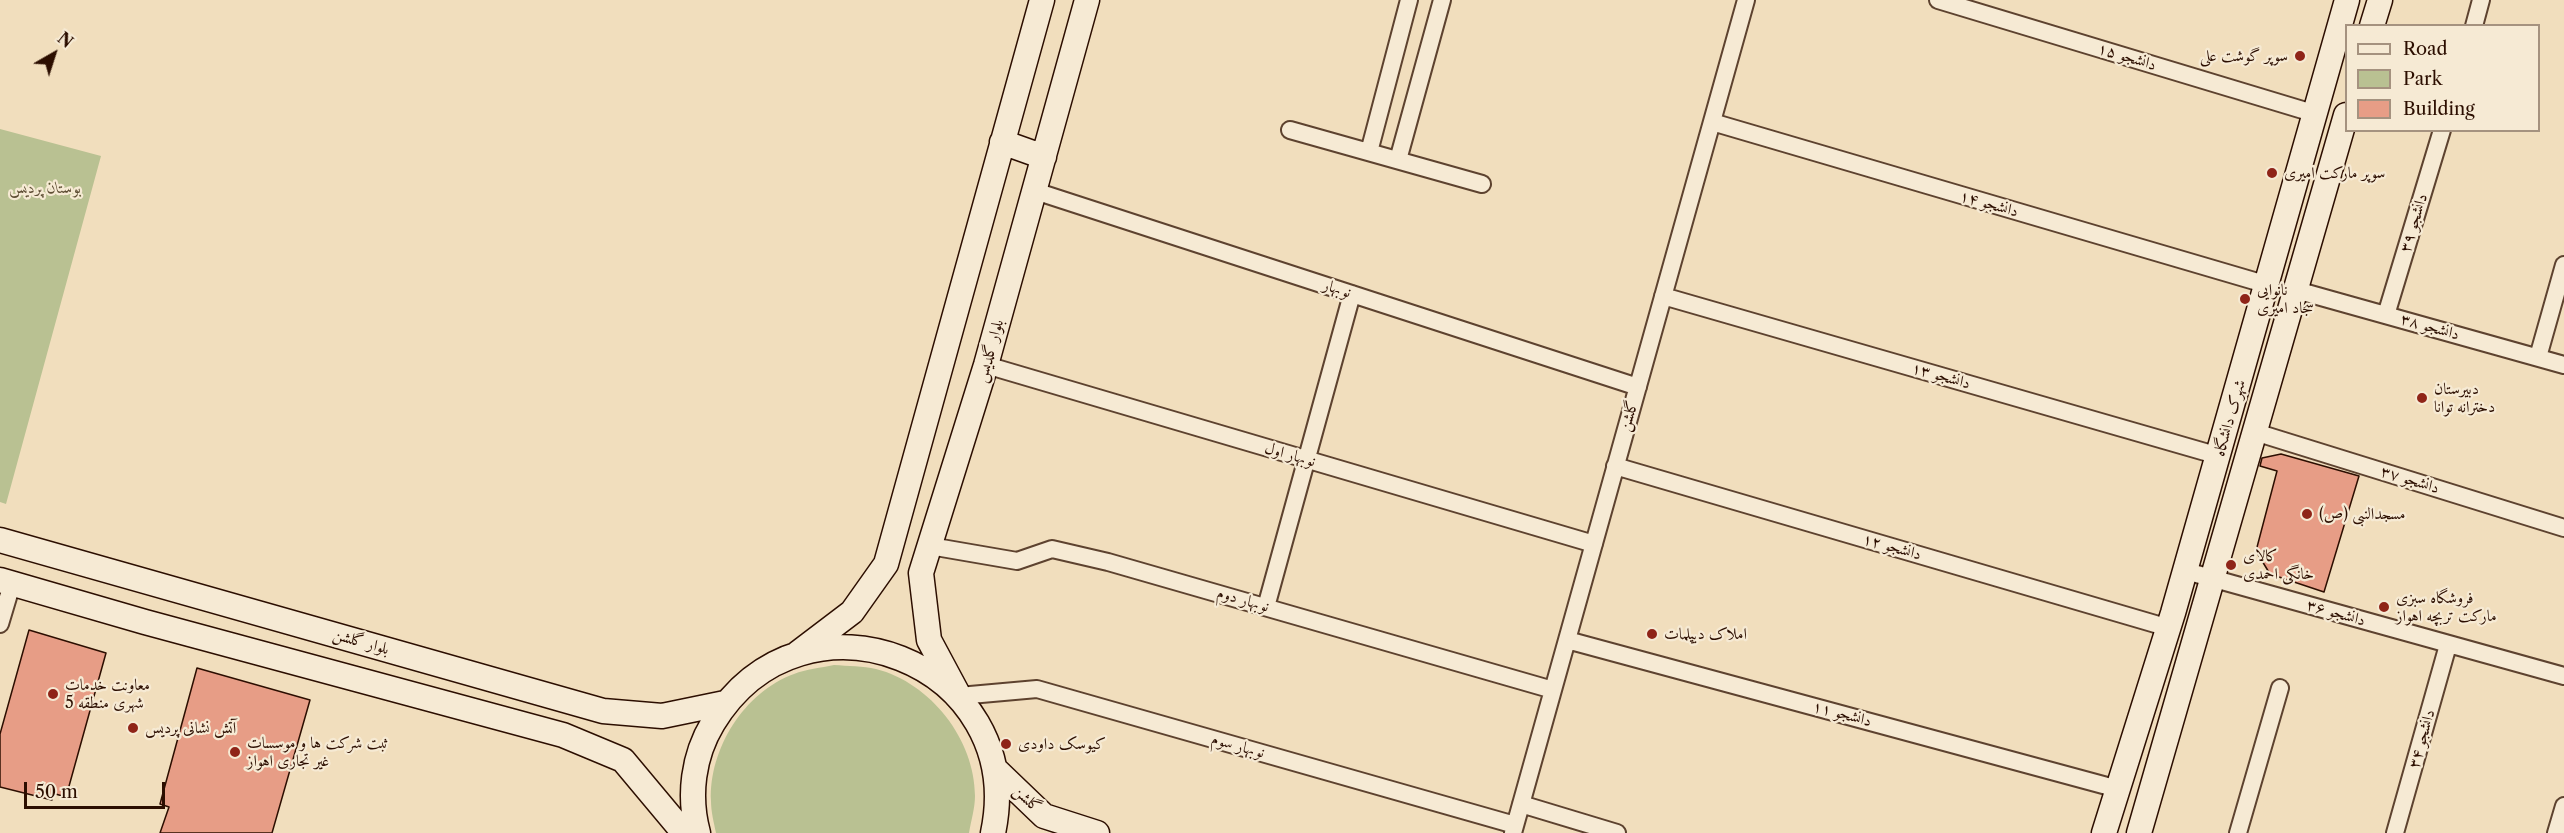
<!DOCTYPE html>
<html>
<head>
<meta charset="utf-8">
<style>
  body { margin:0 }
  #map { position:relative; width:2564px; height:833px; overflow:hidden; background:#f1debd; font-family:"Libre Caslon Text",serif }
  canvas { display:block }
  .legend { position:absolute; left:2345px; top:24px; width:195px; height:108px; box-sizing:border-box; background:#f6ead4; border:2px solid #a5927f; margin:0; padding:8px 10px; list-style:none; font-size:18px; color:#2c0e00 }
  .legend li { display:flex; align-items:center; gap:12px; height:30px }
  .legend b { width:30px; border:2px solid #a5927f }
  .north { position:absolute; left:24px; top:24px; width:60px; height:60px; -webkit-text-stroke:4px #f6ead4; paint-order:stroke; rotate:39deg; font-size:16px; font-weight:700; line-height:24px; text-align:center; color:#2c0e00 }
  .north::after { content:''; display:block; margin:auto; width:21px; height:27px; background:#2c0e00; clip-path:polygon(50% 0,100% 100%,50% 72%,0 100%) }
  .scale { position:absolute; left:24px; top:782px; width:141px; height:27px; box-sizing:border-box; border:3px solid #2c0e00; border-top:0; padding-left:8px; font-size:18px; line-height:21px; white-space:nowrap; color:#2c0e00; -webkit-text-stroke:4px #f6ead4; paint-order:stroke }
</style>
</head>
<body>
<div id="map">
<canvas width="2564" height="833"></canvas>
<ul class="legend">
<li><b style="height:8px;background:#f6ead4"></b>Road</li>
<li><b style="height:16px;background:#b9c192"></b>Park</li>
<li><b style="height:16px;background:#e79d86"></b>Building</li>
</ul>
<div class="north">N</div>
<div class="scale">50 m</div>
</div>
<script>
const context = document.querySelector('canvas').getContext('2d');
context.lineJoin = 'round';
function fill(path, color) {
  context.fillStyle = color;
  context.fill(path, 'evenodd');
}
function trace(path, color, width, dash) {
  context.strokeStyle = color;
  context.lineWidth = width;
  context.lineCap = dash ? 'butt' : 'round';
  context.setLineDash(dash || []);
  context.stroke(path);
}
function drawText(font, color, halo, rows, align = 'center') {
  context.font = font + ' "Libre Caslon Text",Amiri,serif';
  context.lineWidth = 4.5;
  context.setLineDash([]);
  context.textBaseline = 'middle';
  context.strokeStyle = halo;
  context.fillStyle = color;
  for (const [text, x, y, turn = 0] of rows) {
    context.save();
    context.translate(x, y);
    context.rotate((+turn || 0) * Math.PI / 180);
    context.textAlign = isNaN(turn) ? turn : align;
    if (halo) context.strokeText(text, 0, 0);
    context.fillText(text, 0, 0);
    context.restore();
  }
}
const green = new Path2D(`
  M0,129L101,156L6,504L0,502Z
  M834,665C848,666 863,666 876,669C931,683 975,740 975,796C975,808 971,821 969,833H716C714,823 711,812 711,801C709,749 744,692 794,674C806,669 821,668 834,665Z`);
const building = new Path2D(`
  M2281,454L2359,476L2324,592L2270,574L2256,551L2277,471L2260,466L2262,458Z
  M29,630L106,653L66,797L52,793V800L0,787V734Z
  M197,668L310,700L272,833H160L169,807L160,804Z`);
const street = new Path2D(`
  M1938,0L2316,114
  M2474,26L2481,0
  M1712,122L2268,285
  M1290,130L1482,184
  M1369,152L1409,0
  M1398,160L1442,0
  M1035,191L1638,387
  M2296,290L2564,365
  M1663,296L2219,456
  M2386,315L2442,130
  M2538,357L2564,265
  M986,365L1594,544
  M2255,432L2564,528
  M1615,466L2169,628
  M930,546L1017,561L1052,549L1108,562L1553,690
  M2186,571L2564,676
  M1266,607L1352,294
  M0,624L12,584
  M1567,640L2118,789
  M959,696L1037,689L1515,825
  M1521,804L1617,833
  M1513,833L1746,0
  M2238,833L2280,688
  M2395,833L2448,645
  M2556,833L2564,806`);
const secondary = new Path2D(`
  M2372,26L2380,0
  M1002,142L1044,157
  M0,540L603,711L662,716L725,703
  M0,580L145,622L563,735L623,760L684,833
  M798,653L852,612L886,564L1042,0
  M959,696L929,640L921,573L986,365L1087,0
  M995,769L1044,816L1097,833
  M698,833C688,796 693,756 713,723C804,574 1029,663 993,833
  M2104,833L2173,613L2347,0
  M2139,833L2346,115`);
const markers = [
  [2300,56,6,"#8f2418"],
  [2272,173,6,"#8f2418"],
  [2245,299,6,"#8f2418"],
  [2422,398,6,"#8f2418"],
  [2307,514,6,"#8f2418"],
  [2231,565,6,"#8f2418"],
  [2384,607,6,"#8f2418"],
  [1652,634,6,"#8f2418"],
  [53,694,6,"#8f2418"],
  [133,728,6,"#8f2418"],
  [1006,744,6,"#8f2418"],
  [235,752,6,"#8f2418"]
];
const poiNames = [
  ["سوپر گوشت علی",2288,56,"right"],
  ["سوپر مارکت امیری",2284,173],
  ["نانوایی",2257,290],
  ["سجاد امیری",2257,308],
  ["دبیرستان",2434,389],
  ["دخترانه توانا",2434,407],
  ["مسجدالنبی (ص)",2319,514],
  ["کالای",2243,556],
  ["خانگی احمدی",2243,574],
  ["فروشگاه سبزی",2396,598],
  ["مارکت تربچه اهواز",2396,616],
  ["املاک دیپلمات",1664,634],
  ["معاونت خدمات",65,685],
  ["شهری منطقه 5",65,703],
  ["آتش نشانی پردیس",145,728],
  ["ثبت شرکت ها و موسسات",247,743],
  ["غیر تجاری اهواز",247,761],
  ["کیوسک داودی",1018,744]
];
const streetNames = [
  ["دانشجو ۱۵",2127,57,17],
  ["دانشجو ۱۴",1989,204,16],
  ["دانشجو ۳۹",2414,223,-73],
  ["نوبهار",1337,289,18],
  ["دانشجو ۳۸",2430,327,16],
  ["بلوار گلدیس",990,351,-74],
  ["دانشجو ۱۳",1941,376,16],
  ["گلشن",1629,416,-74],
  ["شهرک دانشگاه",2230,418,-74],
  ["نوبهار اول",1290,455,16],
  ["دانشجو ۳۷",2410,480,17],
  ["دانشجو ۱۲",1892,547,16],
  ["نوبهار دوم",1243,600,16],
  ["دانشجو ۳۶",2336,613,16],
  ["بلوار گلشن",361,642,16],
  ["دانشجو ۱۱",1842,714,15],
  ["دانشجو ۳۴",2422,739,-74],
  ["نوبهار سوم",1238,746,16],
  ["گلشن",1027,799,43]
];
const parkNames = [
  ["بوستان پردیس",45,188]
];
fill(green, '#b9c192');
fill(building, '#e79d86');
trace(building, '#2c0e00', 1.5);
trace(street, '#5d422f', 20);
trace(secondary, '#2c0e00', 27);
trace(street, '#f6ead4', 16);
trace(secondary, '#f6ead4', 24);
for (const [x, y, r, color] of markers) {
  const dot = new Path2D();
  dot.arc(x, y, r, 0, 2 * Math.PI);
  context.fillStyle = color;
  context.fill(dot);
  trace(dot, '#f6ead4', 2);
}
drawText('16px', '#2c0e00', '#f6ead4', poiNames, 'left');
drawText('16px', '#2c0e00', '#f6ead4', streetNames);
drawText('italic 16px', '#5d4d33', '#f6ead4', parkNames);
</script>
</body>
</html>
